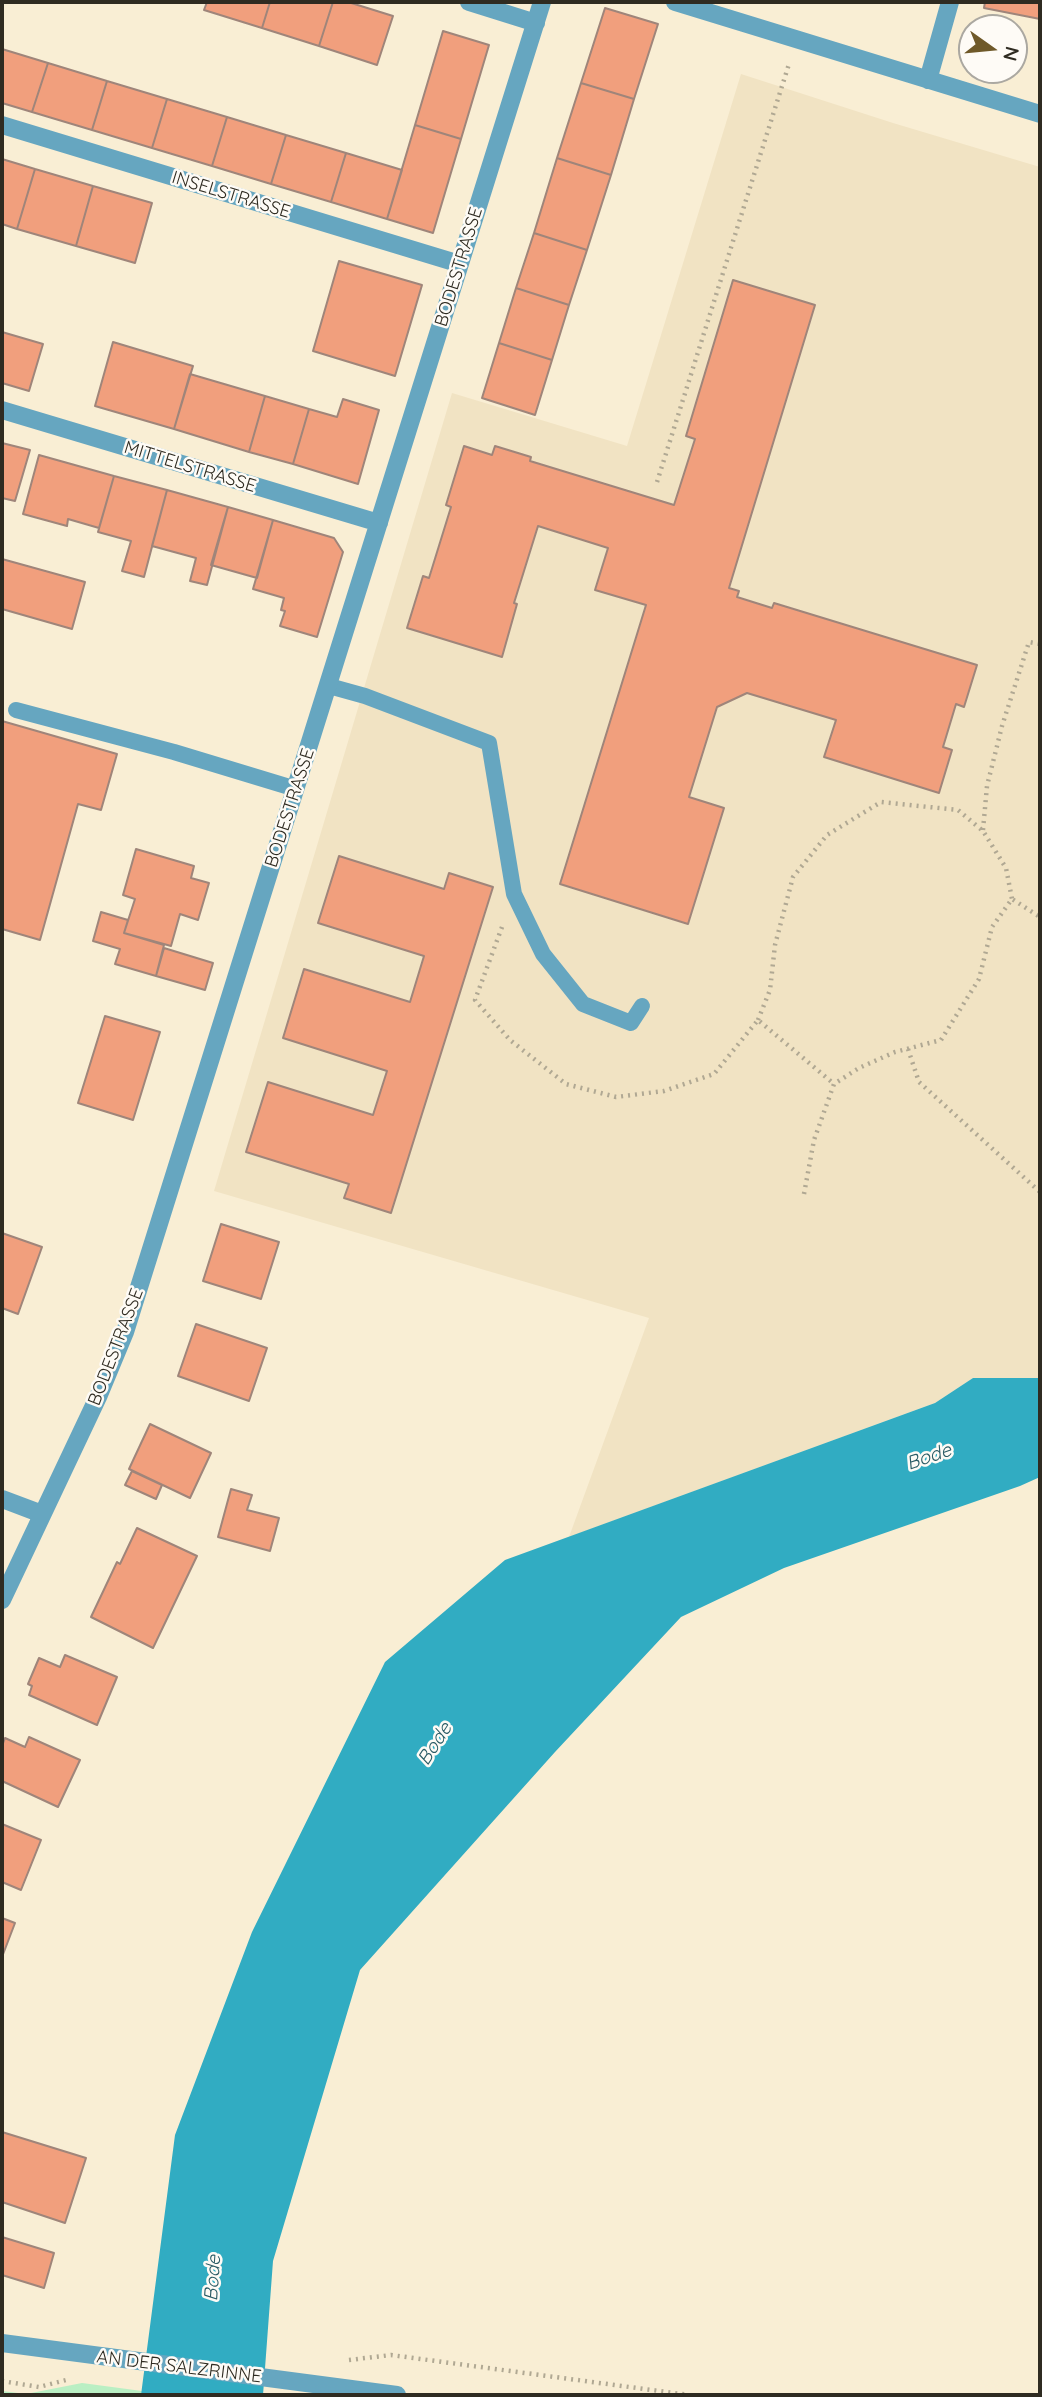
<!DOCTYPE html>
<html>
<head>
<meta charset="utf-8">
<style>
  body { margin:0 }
  #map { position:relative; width:1042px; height:2397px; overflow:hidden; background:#f9eed4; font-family:Quicksand,sans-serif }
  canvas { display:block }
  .frame { position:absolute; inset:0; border:4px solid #2f2b21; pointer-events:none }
  .north { position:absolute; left:958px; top:14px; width:70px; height:70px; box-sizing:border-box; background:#fefbf6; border:2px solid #aba8a1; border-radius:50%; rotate:105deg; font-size:19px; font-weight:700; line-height:28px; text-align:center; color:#2f2b21 }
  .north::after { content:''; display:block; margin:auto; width:24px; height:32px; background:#6f5929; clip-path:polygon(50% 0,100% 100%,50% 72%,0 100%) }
</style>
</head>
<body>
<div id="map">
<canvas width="1042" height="2397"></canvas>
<div class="frame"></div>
<div class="north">N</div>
</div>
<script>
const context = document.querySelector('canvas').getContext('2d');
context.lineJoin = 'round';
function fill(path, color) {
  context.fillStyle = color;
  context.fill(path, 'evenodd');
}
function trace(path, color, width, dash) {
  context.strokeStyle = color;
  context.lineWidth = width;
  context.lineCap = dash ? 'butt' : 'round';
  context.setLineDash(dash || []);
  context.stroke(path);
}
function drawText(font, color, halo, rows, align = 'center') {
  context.font = font + ' Quicksand,sans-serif';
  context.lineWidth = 5;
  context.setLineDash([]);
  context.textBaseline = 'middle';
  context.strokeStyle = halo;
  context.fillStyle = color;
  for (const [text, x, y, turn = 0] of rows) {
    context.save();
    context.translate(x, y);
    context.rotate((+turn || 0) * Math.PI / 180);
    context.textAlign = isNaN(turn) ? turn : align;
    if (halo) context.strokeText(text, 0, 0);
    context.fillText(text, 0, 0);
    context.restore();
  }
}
const built = new Path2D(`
  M741,74L893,123L1040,167V1378H973L935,1403L569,1537L649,1318L214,1191L452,393L627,446Z`);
const green = new Path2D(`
  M82,2383L142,2391L141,2395H2V2391L26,2394Z`);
const water = new Path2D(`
  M973,1378H1040V1477L1020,1486L784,1568L681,1617L555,1752L360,1970L273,2261L263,2395H141L175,2135L252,1932L385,1662L505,1560L935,1403Z`);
const building = new Path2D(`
  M207,2H270L262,28L204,10Z
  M270,2H333L319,46L262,28Z
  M333,2H348L393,16L377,65L319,46Z
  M985,2H1040V19L984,8Z
  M605,8L658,24L634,99L581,83Z
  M443,31L489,45L461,139L415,125Z
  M2,49L48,63L32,112L2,103Z
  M48,63L107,81L92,130L32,112Z
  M107,81L167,99L152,148L92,130Z
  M581,83L634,99L611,175L557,158Z
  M167,99L227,117L212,166L152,148Z
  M227,117L286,135L271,184L212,166Z
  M415,125L461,139L433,233L387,219Z
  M286,135L346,153L331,202L271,184Z
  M346,153L402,170L387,219L331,202Z
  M557,158L611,175L587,250L534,233Z
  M2,159L35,169L17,229L2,224Z
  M35,169L93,186L76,246L17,229Z
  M93,186L152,203L135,263L76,246Z
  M534,233L587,250L569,305L516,288Z
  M339,261L422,285L395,376L313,351Z
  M733,280L815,305L729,588L739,591L737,597L772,608L774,603L977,665L964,707L956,704L943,747L952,750L939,793L824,757L836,720L747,693L717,707L689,797L724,808L688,924L560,884L646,605L595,590L608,548L538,526L514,603L517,604L502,657L407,628L423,576L429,578L451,507L446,505L464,446L492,455L495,446L531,457L530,461L674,505L695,439L686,436Z
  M516,288L569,305L552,360L499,343Z
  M2,332L43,344L29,391L2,383Z
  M113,342L193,366L174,429L95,406Z
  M499,343L552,360L535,415L482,398Z
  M190,374L265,396L249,452L174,429Z
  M265,396L309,409L293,464L249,452Z
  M343,399L379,410L358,484L293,464L309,409L337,417Z
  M2,443L30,450L15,501L2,498Z
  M39,455L114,476L99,528L68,519L67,526L23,514Z
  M114,476L167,490L144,577L122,571L131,541L98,532Z
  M167,490L228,507L207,585L190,581L196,558L152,546Z
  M228,507L273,520L257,578L211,565Z
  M273,520L334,538L343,552L317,637L280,626L285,611L281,610L284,598L253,589Z
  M2,559L85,582L72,629L2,609Z
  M2,721L117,754L101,810L78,804L40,940L2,929Z
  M136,849L194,866L191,878L209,883L198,920L180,914L171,946L124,933L135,899L123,895Z
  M339,856L444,889L449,873L493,887L391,1213L344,1198L349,1184L246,1152L268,1082L373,1115L387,1071L283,1038L304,969L410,1002L424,956L318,923Z
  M101,912L128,920L124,933L164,945L156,976L115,964L120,949L93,941Z
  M164,948L213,963L205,990L156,976Z
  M105,1016L160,1032L133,1120L78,1103Z
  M221,1224L279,1242L261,1299L203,1281Z
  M2,1233L42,1247L18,1314L2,1308Z
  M196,1324L267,1348L249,1401L178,1376Z
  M150,1424L211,1453L190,1498L129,1469Z
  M132,1471L162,1485L156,1499L125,1485Z
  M231,1489L252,1495L247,1510L279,1518L270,1551L218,1537Z
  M137,1528L197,1556L153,1648L91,1617L117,1562L120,1564Z
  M65,1655L117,1677L97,1725L29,1695L32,1686L28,1684L39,1658L60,1667Z
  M29,1737L80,1760L58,1807L2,1781V1746L5,1738L25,1747Z
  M2,1824L41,1840L21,1890L2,1882Z
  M2,1918L15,1923L2,1957Z
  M2,2132L86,2158L65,2223L2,2202Z
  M2,2237L54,2253L44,2288L2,2275Z`);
const path = new Path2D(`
  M657,482L789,64
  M983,830L987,786L1002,726L1029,642L1040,644
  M502,927L475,1000L510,1040L566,1084L616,1097L664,1091L714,1074L758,1020L834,1084
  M758,1020L770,990L775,945L793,877L827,835L881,802L958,810L983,831L1006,868L1012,899
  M908,1049L919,1082L1040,1192
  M804,1194L814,1140L834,1084L859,1068L895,1052L941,1040L979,979L992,927L1012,899L1040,917
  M349,2360L391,2355L689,2395
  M2,2381L39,2387L66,2380`);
const service = new Path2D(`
  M329,686L365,696L489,743L514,894L543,954L583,1004L631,1023L642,1006
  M16,710L174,752L296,789`);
const minor = new Path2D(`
  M469,2L536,23
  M675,2L1040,114
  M928,80L950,2
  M2,125L460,264
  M2,410L379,523
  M2,1499L42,1514
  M2,1600L98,1397L125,1332L542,2`);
const tertiary = new Path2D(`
  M2,2343L397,2395`);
const streetNames = [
  ["INSELSTRASSE",231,195,17],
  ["BODESTRASSE",459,267,-73],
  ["MITTELSTRASSE",190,467,17],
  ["BODESTRASSE",290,808,-72],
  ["BODESTRASSE",116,1347,-69],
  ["AN DER SALZRINNE",179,2367,7]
];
const waterNames = [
  ["Bode",929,1457,-19],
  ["Bode",435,1744,-57],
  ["Bode",213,2278,-86]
];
fill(built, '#f1e3c3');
fill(green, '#baefc3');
fill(water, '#31acc2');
fill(building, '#f19f7d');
trace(building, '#9f857a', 2);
trace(path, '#b0a893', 4.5, [2, 5]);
trace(service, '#66a6c0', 16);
trace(minor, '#66a6c0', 18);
trace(tertiary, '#66a6c0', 18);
drawText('18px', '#2f2b21', '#fefbf6', streetNames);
drawText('italic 19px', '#2a5b65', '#fefbf6', waterNames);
</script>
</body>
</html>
